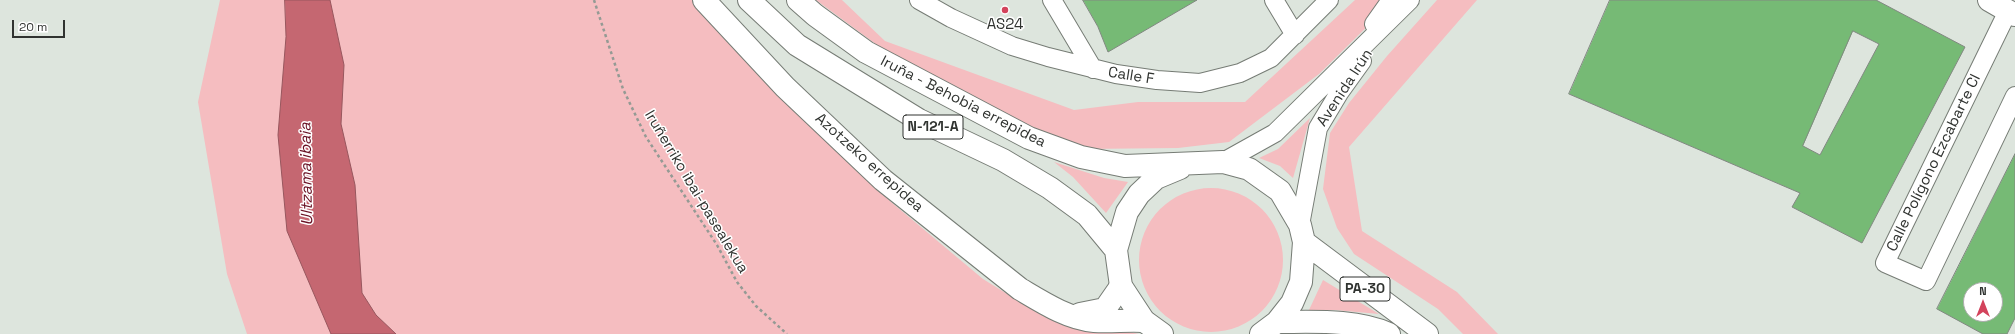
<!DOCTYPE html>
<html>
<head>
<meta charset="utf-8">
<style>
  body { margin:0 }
  #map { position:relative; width:2015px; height:334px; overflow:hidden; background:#dde5dd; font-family:"Space Grotesk",sans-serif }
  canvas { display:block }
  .north { position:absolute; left:1963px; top:282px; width:40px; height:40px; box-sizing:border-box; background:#fff; border:1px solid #acadac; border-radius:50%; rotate:0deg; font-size:11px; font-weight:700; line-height:16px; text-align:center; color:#303330 }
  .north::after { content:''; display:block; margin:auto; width:14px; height:18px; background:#d3435c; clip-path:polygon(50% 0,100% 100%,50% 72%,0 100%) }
  .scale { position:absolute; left:12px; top:20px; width:53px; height:18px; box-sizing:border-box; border:2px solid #303330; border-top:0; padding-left:5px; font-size:12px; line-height:14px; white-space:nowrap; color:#303330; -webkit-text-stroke:3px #fff; paint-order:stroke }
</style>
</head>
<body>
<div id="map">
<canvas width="2015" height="334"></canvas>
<div class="north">N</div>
<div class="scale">20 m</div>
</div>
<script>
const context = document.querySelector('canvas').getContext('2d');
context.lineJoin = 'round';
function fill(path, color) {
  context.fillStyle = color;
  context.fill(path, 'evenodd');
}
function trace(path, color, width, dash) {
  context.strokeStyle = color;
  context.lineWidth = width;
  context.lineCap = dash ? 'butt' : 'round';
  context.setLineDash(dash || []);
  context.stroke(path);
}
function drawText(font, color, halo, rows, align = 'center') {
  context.font = font + ' "Space Grotesk",sans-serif';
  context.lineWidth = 3;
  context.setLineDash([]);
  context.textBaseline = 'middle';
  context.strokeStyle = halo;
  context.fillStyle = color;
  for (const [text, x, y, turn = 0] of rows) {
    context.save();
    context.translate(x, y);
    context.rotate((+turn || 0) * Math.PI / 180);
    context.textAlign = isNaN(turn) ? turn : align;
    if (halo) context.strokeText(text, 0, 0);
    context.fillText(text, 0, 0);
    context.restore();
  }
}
const green = new Path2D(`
  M220,0H702L891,202L983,279L1043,316L1139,334H247L227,274L198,102Z
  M816,0H842L885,41L1074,110L1138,102H1245L1355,0H1394L1319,74L1229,142L1178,148L1083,149L1011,118L877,45Z
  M1437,0H1477L1349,147L1362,231L1457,292L1498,334H1463L1438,309L1354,254L1337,228L1323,189L1330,133L1349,103L1387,56Z
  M1310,118L1293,178L1280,166L1259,158L1278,149Z
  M1054,162L1104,178L1128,182L1106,213L1073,177Z
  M1139 260a72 72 0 1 1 144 0a72 72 0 1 1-144 0Z
  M1323,280L1379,314L1335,310H1309Z`);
const water = new Path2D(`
  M285,0H330L344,65L341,124L355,185L362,293L376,315L396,334H331L287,231L278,135L286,37Z`);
const building = new Path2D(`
  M1083,0H1197L1108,52L1098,27Z
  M1610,0H1876L1965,47L1862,243L1792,207L1800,193L1569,94ZM1853,31L1879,44L1820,155L1803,146Z
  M2015,154V318L2007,334H1983L1937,309ZM1971,290H1995V314H1971Z`);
const path = new Path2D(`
  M594,0L623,89L646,137L717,245L737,282L756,306L787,334`);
const street = new Path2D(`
  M919,0L951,18L1012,46L1048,57L1116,74L1157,80L1200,83L1240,73L1271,58L1329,0
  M1052,0L1093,69
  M1274,0L1295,35
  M2008,11L1885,263L1926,281L2015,96
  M1374,24L1391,0
  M1223,162L1275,133L1410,0
  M1300,225L1318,128L1339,93L1362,61`);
const secondary = new Path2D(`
  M704,0L785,87L883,180L1020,289C1042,302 1068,319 1094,321C1111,322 1128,320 1144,321
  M1989,0L2015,15
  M1080,314L1105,309L1121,286`);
const highway = new Path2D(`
  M749,0L797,45L919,120L1003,160L1050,188L1087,215L1116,250
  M798,0L815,15L866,52L1029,138L1081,157L1125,166L1223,162L1249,169L1280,191L1300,225L1304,242L1301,282L1292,303L1277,322L1261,334
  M1304,242L1427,334
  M1277,322C1314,322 1355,319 1389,334
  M1162,334L1144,321L1121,286L1116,250L1127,212L1139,194L1156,178L1180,168`);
const markers = [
  [1005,10,4,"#d3435c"]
];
const shields = [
  [933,127,60],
  [1365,289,50]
];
const shieldNames = [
  ["N-121-A",933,127],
  ["PA-30",1365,289]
];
const poiNames = [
  ["AS24",1005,25]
];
const streetNames = [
  ["Calle F",1131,76,9],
  ["Avenida Irún",1345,88,-57],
  ["Iruña - Behobia errepidea",963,102,27],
  ["Azotzeko errepidea",869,163,42],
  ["Calle Polígono Ezcabarte CI",1934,163,-64],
  ["Iruñerriko ibai-pasealekua",696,192,59]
];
const waterNames = [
  ["Ultzama ibaia",307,174,-91]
];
fill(green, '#f5bdc0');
fill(water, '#c56771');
trace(water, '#98575e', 1);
fill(building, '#76ba75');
trace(building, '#818881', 1);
trace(street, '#767c75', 20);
trace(secondary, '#767c75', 24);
trace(highway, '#767c75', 24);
trace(path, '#949a94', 2.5, [3, 3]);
trace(street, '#fff', 18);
trace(secondary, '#fff', 22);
trace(highway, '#fff', 22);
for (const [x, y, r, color] of markers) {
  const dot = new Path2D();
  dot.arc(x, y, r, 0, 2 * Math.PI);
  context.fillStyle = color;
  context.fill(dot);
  trace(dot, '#fff', 1.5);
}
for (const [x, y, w] of shields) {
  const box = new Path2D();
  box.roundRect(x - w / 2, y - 12, w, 24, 3);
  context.fillStyle = '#fff';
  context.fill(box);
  trace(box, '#303330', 1);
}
drawText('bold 14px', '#303330', null, shieldNames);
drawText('15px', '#303330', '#fff', poiNames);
drawText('15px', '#303330', '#fff', streetNames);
drawText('italic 16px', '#691124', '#fff', waterNames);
</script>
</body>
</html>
